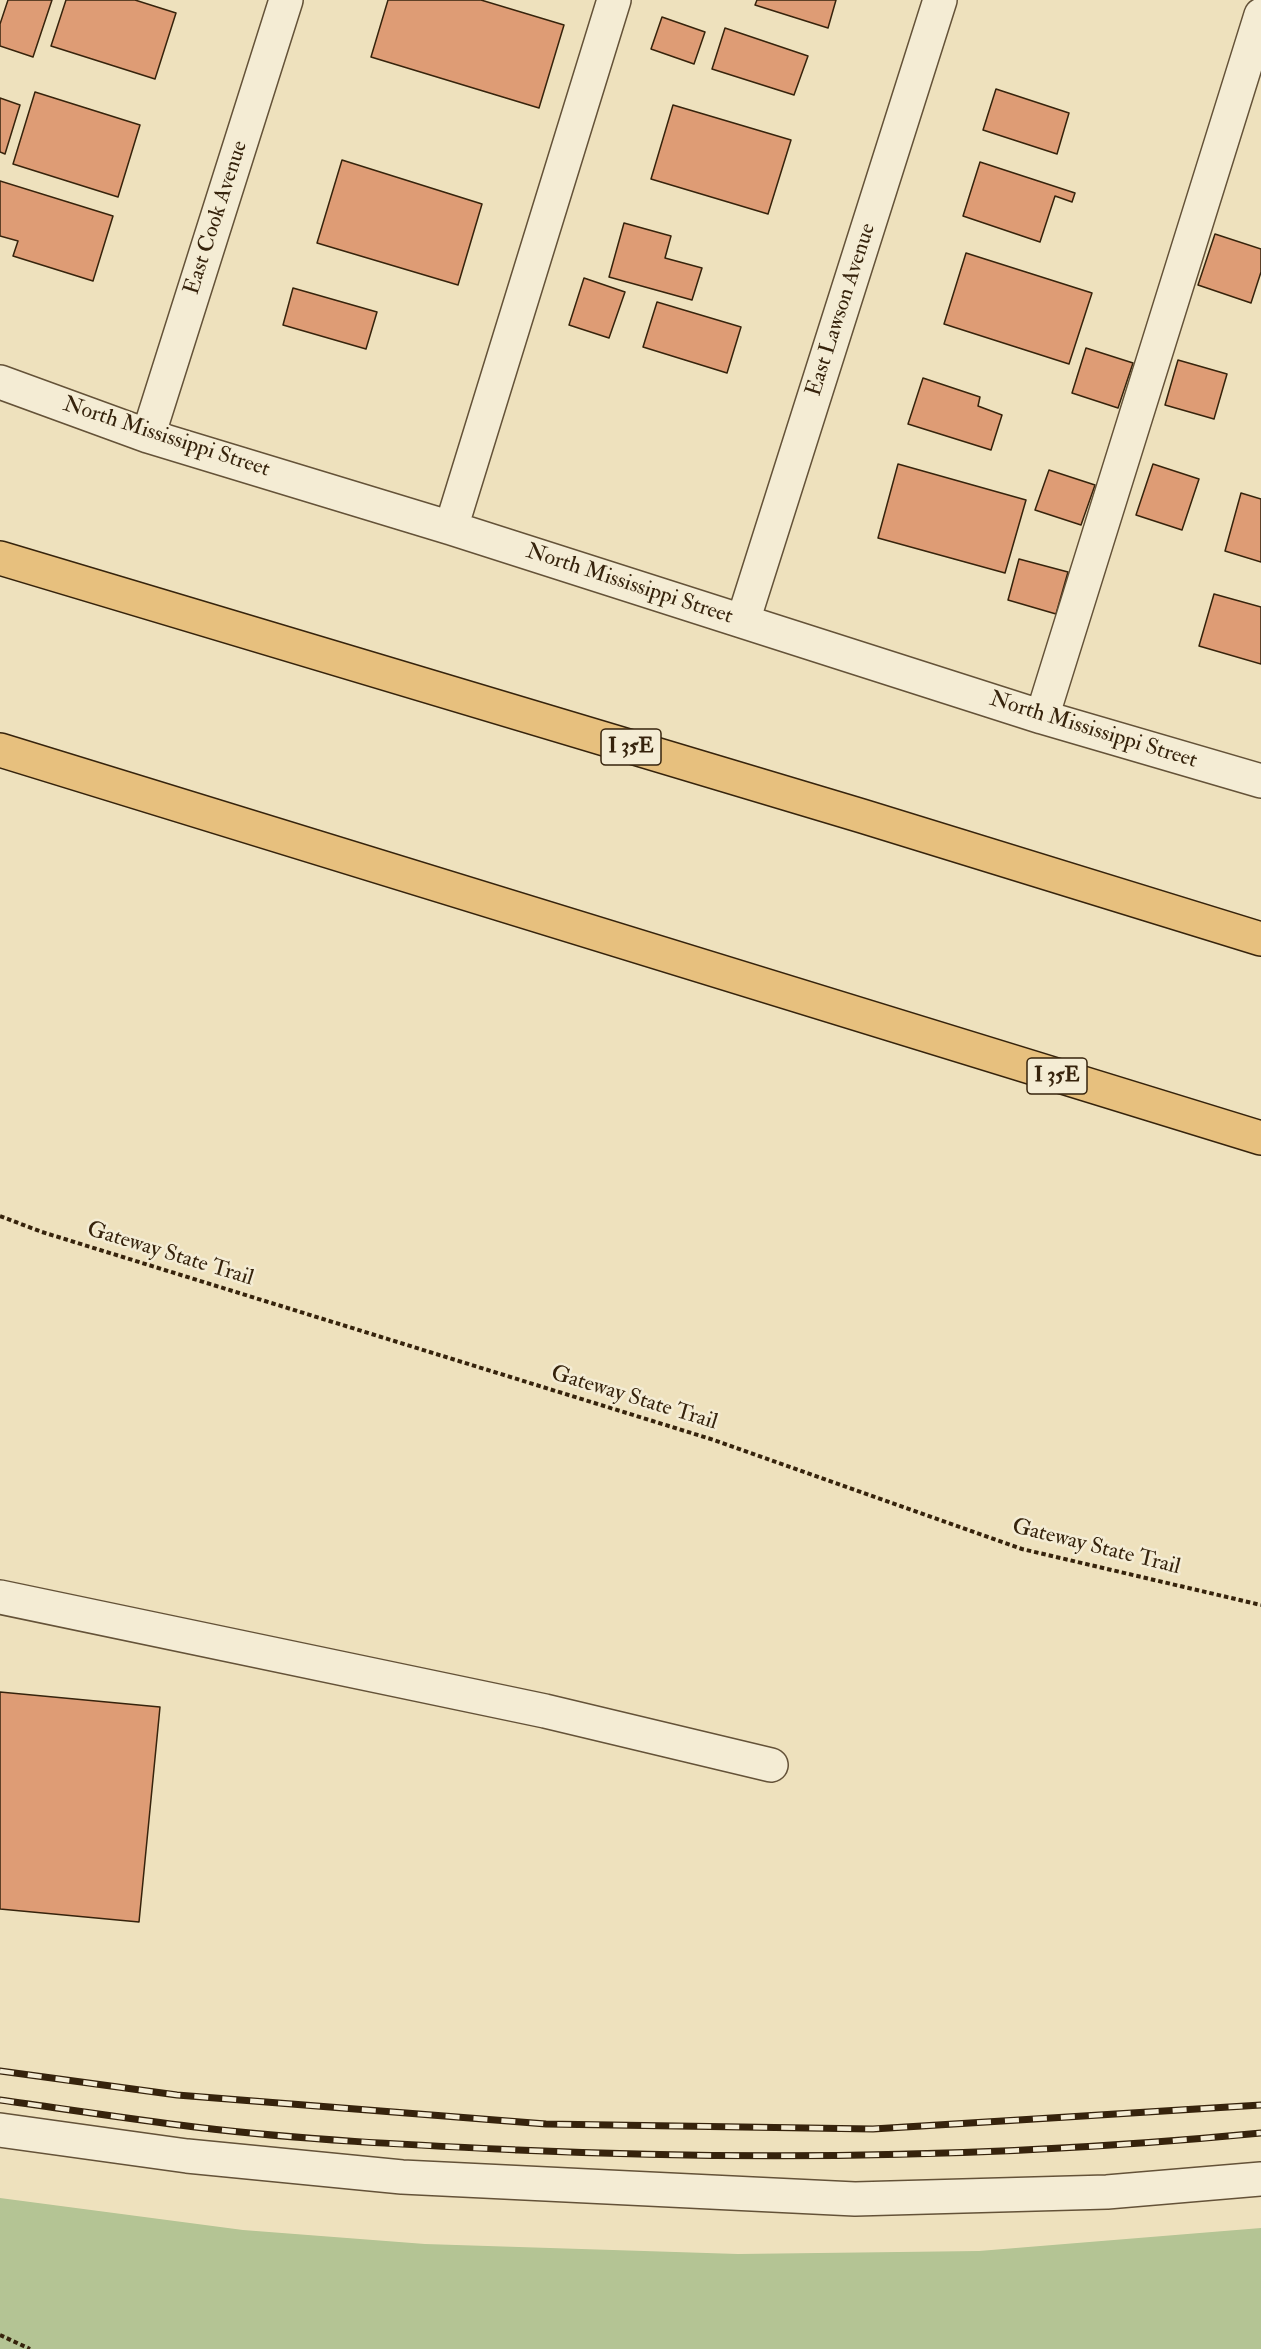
<!DOCTYPE html>
<html>
<head>
<meta charset="utf-8">
<style>
  body { margin:0 }
  canvas { display:block; background:#eee1bd }
</style>
</head>
<body>
<canvas width="1261" height="2349"></canvas>
<script>
const context = document.querySelector('canvas').getContext('2d');
context.lineJoin = 'round';
function fill(path, color) {
  context.fillStyle = color;
  context.fill(path, 'evenodd');
}
function trace(path, color, width, dash) {
  context.strokeStyle = color;
  context.lineWidth = width;
  context.lineCap = dash ? 'butt' : 'round';
  context.setLineDash(dash || []);
  context.stroke(path);
}
function drawText(font, color, halo, rows, align = 'center') {
  context.font = font + ' "IM FELL Double Pica",serif';
  context.lineWidth = 5;
  context.setLineDash([]);
  context.textBaseline = 'middle';
  context.strokeStyle = halo;
  context.fillStyle = color;
  for (const [text, x, y, turn = 0] of rows) {
    context.save();
    context.translate(x, y);
    context.rotate((+turn || 0) * Math.PI / 180);
    context.textAlign = isNaN(turn) ? turn : align;
    if (halo) context.strokeText(text, 0, 0);
    context.fillText(text, 0, 0);
    context.restore();
  }
}
const green = new Path2D(`
  M0,2198L243,2230L425,2244L738,2254L979,2251L1261,2228V2349H0Z`);
const building = new Path2D(`
  M8,0H52L33,57L0,46V24Z
  M66,0H135L176,13L155,79L51,46Z
  M388,0H481L564,25L539,108L371,57Z
  M757,0H836L828,28L755,5Z
  M662,17L705,32L694,64L651,49Z
  M725,28L808,56L794,95L712,69Z
  M996,89L1069,113L1057,154L983,130Z
  M35,92L140,125L118,197L13,164Z
  M0,98L20,105L5,154L0,152Z
  M673,105L791,140L768,214L651,179Z
  M342,160L482,204L458,285L317,243Z
  M980,162L1075,193L1072,202L1055,196L1040,242L963,216Z
  M0,181L113,216L93,281L13,256L18,241L0,236Z
  M624,223L671,236L665,258L702,268L692,300L609,277Z
  M1215,234L1261,249V272L1251,303L1198,285Z
  M966,253L1092,293L1069,364L944,324Z
  M584,278L625,292L609,338L569,325Z
  M293,288L377,312L366,349L283,325Z
  M657,302L741,327L727,373L643,347Z
  M1086,348L1133,363L1118,408L1072,393Z
  M1178,360L1227,374L1214,419L1165,405Z
  M923,378L980,397L978,406L1002,415L991,450L908,424Z
  M898,464L1026,500L1005,573L878,538Z
  M1153,464L1199,479L1182,530L1136,515Z
  M1049,470L1095,485L1081,525L1035,510Z
  M1241,493L1261,499V562L1225,551Z
  M1019,559L1068,572L1056,614L1008,600Z
  M1214,594L1261,607V664L1199,646Z
  M0,1692L160,1707L139,1922L0,1909Z`);
const path = new Path2D(`
  M0,1216L42,1232L714,1440L1022,1549L1261,1605
  M0,2335L30,2349`);
const minor = new Path2D(`
  M0,382L148,436L451,528L1042,717L1261,781
  M148,436L286,0
  M451,528L614,0
  M743,621L940,0
  M1042,717L1261,15
  M0,1597L545,1711L771,1765
  M0,2130L187,2156L402,2177L855,2199L1107,2192L1261,2179`);
const highway = new Path2D(`
  M0,558L862,816L1261,939
  M0,750L1261,1138`);
const rail = new Path2D(`
  M0,2071L177,2095L546,2124L873,2129L1261,2105
  M0,2100C65,2109 130,2119 195,2127C302,2140 411,2145 518,2150C766,2161 1014,2157 1261,2133`);
const shields = [
  [631,747,60],
  [1057,1076,60]
];
const shieldNames = [
  ["I 35E",631,747],
  ["I 35E",1057,1076]
];
const streetNames = [
  ["East Cook Avenue",217,218,-72],
  ["East Lawson Avenue",842,310,-72],
  ["North Mississippi Street",166,438,18],
  ["North Mississippi Street",629,585,18],
  ["North Mississippi Street",1093,731,17],
  ["Gateway State Trail",170,1255,17],
  ["Gateway State Trail",634,1399,17],
  ["Gateway State Trail",1096,1548,14]
];
fill(green, '#b4c494');
fill(building, '#de9c75');
trace(building, '#36230c', 1.5);
trace(minor, '#645238', 36);
trace(highway, '#36230c', 36);
trace(path, '#36230c', 4, [4.5, 3]);
trace(minor, '#f4ecd4', 33);
trace(highway, '#e7c07e', 33);
trace(rail, '#36230c', 7);
trace(rail, '#f4ecd4', 4.5, [14]);
for (const [x, y, w] of shields) {
  const box = new Path2D();
  box.roundRect(x - w / 2, y - 18, w, 36, 4.5);
  context.fillStyle = '#f4ecd4';
  context.fill(box);
  trace(box, '#36230c', 1.5);
}
drawText('bold 21px', '#36230c', null, shieldNames);
drawText('22px', '#36230c', '#f4ecd4', streetNames);
</script>
</body>
</html>
